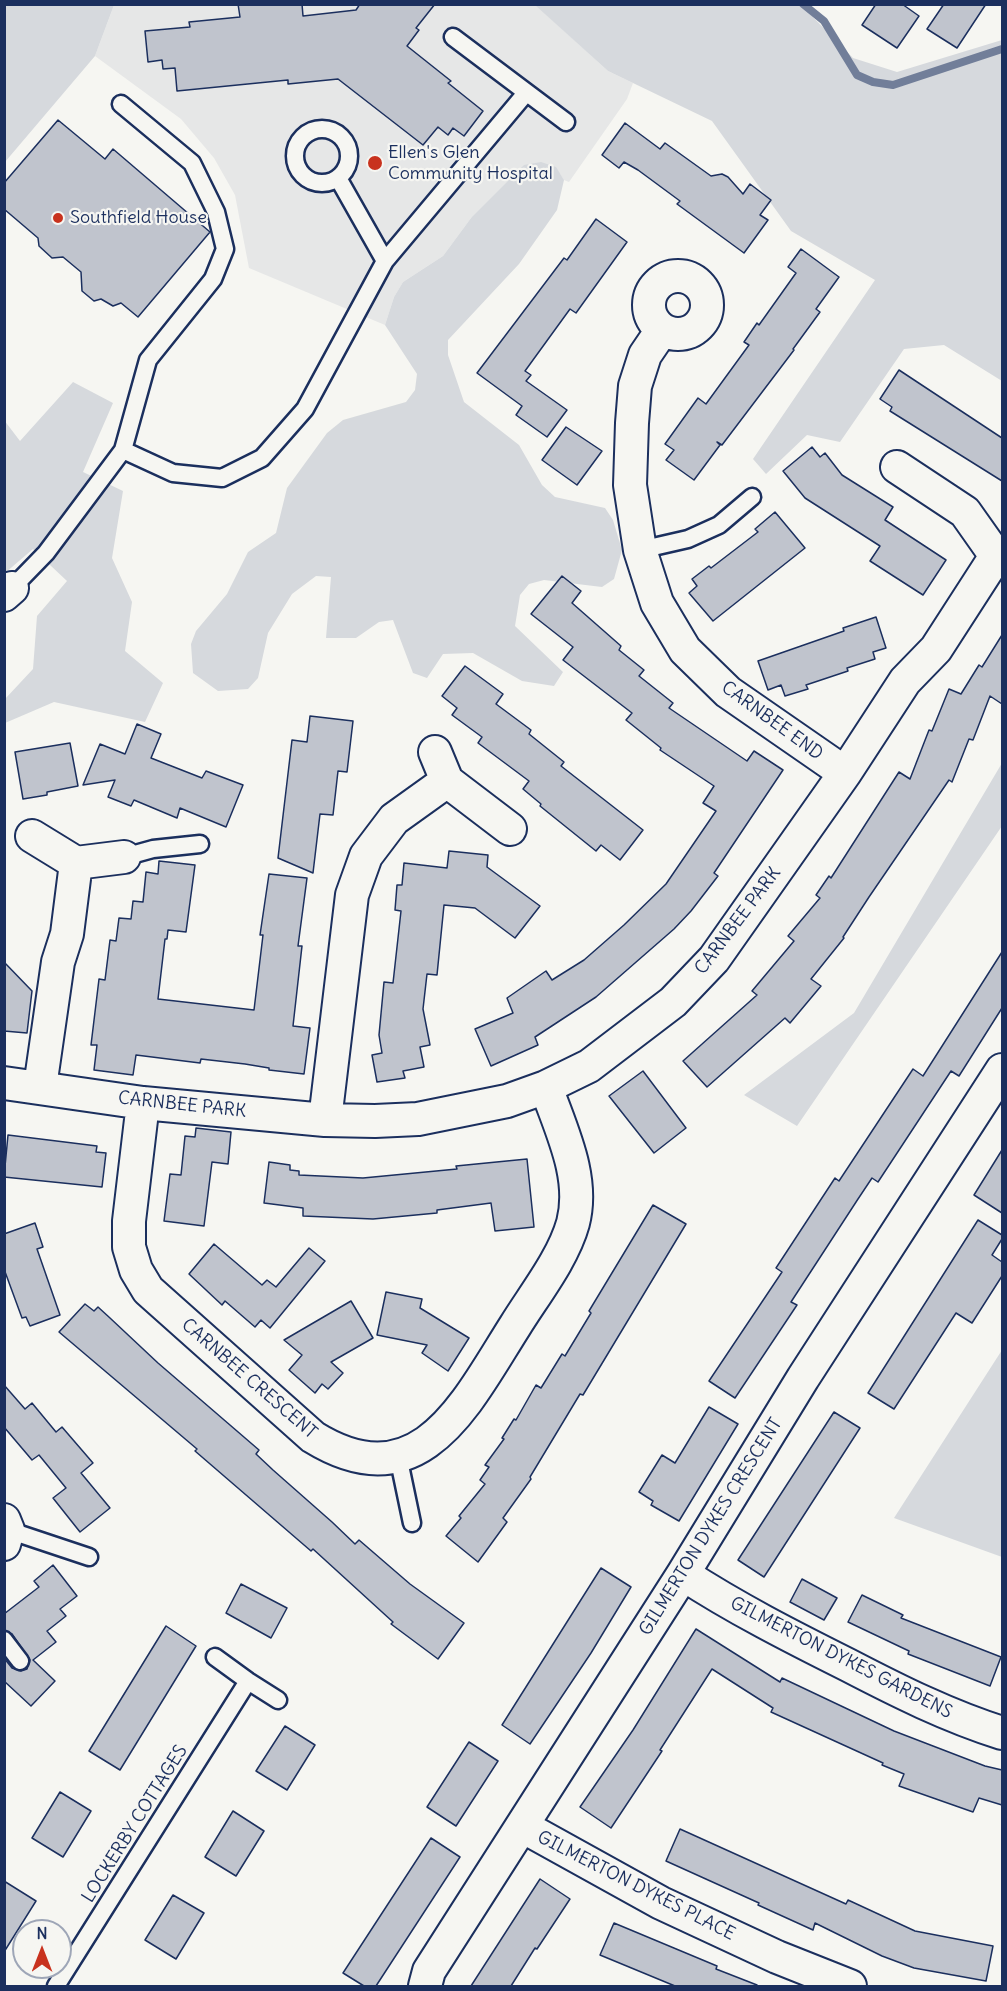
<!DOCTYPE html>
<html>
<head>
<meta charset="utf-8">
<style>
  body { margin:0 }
  #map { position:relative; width:1007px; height:1991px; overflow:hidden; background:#f6f6f2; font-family:Delius,sans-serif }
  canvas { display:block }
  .frame { position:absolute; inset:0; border:6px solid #1b2f5e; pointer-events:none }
  .north { position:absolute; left:12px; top:1919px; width:60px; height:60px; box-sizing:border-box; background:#f6f6f2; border:2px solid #9ea6b7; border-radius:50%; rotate:0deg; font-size:16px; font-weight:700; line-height:24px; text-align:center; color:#1b2f5e }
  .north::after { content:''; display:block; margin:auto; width:21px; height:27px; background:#c8321e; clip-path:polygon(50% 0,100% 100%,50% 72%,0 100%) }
</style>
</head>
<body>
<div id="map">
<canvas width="1007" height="1991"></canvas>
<div class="frame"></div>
<div class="north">N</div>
</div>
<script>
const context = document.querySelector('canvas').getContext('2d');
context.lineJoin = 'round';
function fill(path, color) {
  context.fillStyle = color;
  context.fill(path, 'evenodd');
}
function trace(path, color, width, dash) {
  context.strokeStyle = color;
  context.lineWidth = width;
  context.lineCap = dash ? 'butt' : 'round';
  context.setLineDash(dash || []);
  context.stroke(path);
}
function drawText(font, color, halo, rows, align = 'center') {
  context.font = font + ' Delius,sans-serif';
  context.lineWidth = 4.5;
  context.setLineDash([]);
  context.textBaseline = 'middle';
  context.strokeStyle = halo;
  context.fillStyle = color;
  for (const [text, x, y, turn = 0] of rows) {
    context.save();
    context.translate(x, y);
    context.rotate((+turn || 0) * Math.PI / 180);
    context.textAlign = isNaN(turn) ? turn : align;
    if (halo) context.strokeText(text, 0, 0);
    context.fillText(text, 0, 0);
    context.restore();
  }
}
const built = new Path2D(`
  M535,4L608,71L633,83L627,99L569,182L564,180L555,167L471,218L443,256L403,282L394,297L385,325L249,268L235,195L214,158L181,119L95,56L114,5Z`);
const green = new Path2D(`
  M5,4L114,5L95,56L5,162Z
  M535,5H801L853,58L897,72L1002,40V381L944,345L904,349L840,442L807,435L766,474L753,459L875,280L791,231L712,121L608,71Z
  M541,162L556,167L564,180L557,210L519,264L448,340V355L464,402L519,445L542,485L555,497L605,508L613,520L622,550L614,579L602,587L544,580L529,584L520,595L515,626L563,672L554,686L522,681L473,653L443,654L427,678L413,673L393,620L379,622L356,638H326L331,577L316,576L292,594L268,633L258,678L248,689L218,691L193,673L191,644L196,631L227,594L248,552L276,533L287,488L327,433L343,420L406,402L415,390L417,374L385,325L394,297L403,282L443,256L471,218L524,165Z
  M73,382L113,403L83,472L123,491L112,558L132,602L125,651L163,683L145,722L54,702L5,723V699L33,669L37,616L67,581L33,549L5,573L4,420L20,441Z
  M1002,763V826L797,1126L744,1095L854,1013Z
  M1002,1350V1557L894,1518Z`);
const stream = new Path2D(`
  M803,4L824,21L857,75L873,82L893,85L1002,49`);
const building = new Path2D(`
  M238,4H302L303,16L356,10L360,4H435L416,28L419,30L407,46L451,81L448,83L483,111L464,136L453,128L448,135L438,127L423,145L338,79L288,84V80L177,91L175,68L163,69L162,60L148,62L145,31L190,27L189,22L240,17Z
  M876,4H902L919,16L897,48L862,25Z
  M944,4H986L957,48L927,29Z
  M58,120L105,159L113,149L210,232L138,317L121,303L113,306L101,299L94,301L82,291L81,272L63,257L52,258L39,246L38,238L4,209V183Z
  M625,123L660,149L665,143L711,176L722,174L728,177L743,194L750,184L771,200L760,215L768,220L744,253L677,204L680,201L638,170L624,162L619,168L602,155Z
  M596,219L627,242L576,313L570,309L525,371L531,375L526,381L567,410L547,437L516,415L522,406L477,373L564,258L567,260Z
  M801,249L839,277L816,309L820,312L793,349L794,350L722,445L717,442L720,445L694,480L666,460L674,450L665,444L698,398L706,404L749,345L744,342L757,323L759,325L796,273L788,267Z
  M899,370L1002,438V481L890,411L892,407L880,399Z
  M566,427L602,451L577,485L542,460Z
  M812,447L820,457L825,453L842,475L893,507L885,520L946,560L923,595L870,561L880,546L805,498L783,471Z
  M775,512L805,548L713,621L689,593L697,586L692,579L709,566L711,568L758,532L755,529Z
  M562,576L581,591L572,603L621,646L619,650L644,670L639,676L673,703L669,708L747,761L754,751L783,770L714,873L718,876L691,911L674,929L596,997L535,1037L538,1045L491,1066L475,1029L513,1013L507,998L546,971L552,980L584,960L624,925L666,884L716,811L703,803L714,786L660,750L661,748L626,720L632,713L563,660L573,647L531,614Z
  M876,617L886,648L873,652L875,659L847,668L848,671L806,685L808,689L785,696L781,685L768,690L758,661L844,631L843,628Z
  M1002,635V704L990,696L973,740L969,739L952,782L949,780L869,897L843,937L844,938L811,979L821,986L790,1023L785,1018L707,1087L683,1061L757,995L752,991L794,941L788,936L820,898L816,895L829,876L831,878L899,772L910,779L929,730L932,731L949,689L961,694L979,665L982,667Z
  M465,666L503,694L496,704L531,730L529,734L564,762L561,766L643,830L620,860L601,845L596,851L540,806L541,804L523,789L529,781L478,743L482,737L452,715L457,708L442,696Z
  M310,716L353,721L347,772L338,771L333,815L320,814L313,873L278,858L292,740L307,742Z
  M137,724L161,734L151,758L202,778L206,771L243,785L226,827L180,808L177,818L134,800L131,806L108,797L115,780L83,785L100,744L125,754Z
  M70,743L78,786L47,792V795L23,799L15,752Z
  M449,851L488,855L487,867L540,906L515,938L475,908L444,905L437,975L427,974L423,1009L430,1045L420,1047L424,1067L403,1071L405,1078L377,1082L372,1055L382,1053L379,1035L384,982L393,983L401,911L395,910L397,885H402L404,863L447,868Z
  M159,861L195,865L186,932L168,930L167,939H165L158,999L254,1010L263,935H260L269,874L307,878L298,946H302L293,1026L310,1028L304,1074L269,1070V1068L245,1064L201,1059L200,1063L136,1055L133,1075L94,1070L97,1045H91L99,979L105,980L110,940L116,941L119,918L131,919L133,901L143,902L146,872L158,874Z
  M1002,952V1008L959,1076L951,1071L878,1182L872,1178L858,1199L791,1302L797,1305L735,1398L709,1381L782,1272L776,1268L835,1178L839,1181L913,1069L923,1076Z
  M4,962L32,991L27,1033L4,1031Z
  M643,1071L686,1128L654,1153L609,1096Z
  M196,1128L231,1132L228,1164L212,1162L204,1226L164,1221L170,1174L181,1175L185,1136L195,1137Z
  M8,1135L97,1146L96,1152L106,1153L102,1187L4,1177Z
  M1002,1150V1213L974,1195Z
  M527,1159L534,1227L495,1231L491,1203L437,1210V1213L373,1219L303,1216V1208L264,1203L269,1162L290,1165V1170L299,1171V1175L363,1178L457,1169L456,1166Z
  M653,1205L686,1224L583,1395L580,1394L530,1477L531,1479L503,1518L507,1522L478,1562L446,1536L461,1518L459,1516L485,1484L480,1480L489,1467L485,1465L504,1439L502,1438L514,1419L516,1420L536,1385L541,1388L562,1354L565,1356L591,1313L589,1311Z
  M978,1220L1002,1235V1239L992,1255L1002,1262V1276L972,1323L956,1313L894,1409L868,1393Z
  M35,1223L43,1247L37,1249L60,1315L30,1326L26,1317L22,1318L4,1269V1234Z
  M214,1244L262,1285L267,1280L276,1287L309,1248L325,1261L270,1328L261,1320L255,1327L225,1301L222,1305L189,1274Z
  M386,1292L422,1299L420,1308L469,1338L448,1371L422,1353L427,1345L377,1335Z
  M351,1301L373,1338L331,1362L343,1373L328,1389L322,1384L315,1393L289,1370L302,1355L284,1340Z
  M85,1304L94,1311L98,1307L110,1318L158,1363L259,1450L256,1454L273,1470L332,1522L355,1544L359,1540L410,1584L464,1623L438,1659L391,1624L393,1622L313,1549L311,1551L195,1451L197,1449L59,1332Z
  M4,1385L25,1409L32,1403L56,1432L62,1427L93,1463L81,1473L110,1508L80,1532L53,1498L66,1488L39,1455L32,1460L4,1427Z
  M709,1407L738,1424L679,1521L651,1505L653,1501L639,1492L662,1455L675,1463Z
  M834,1412L860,1428L764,1577L738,1560Z
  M53,1565L77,1596L60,1609L66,1616L47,1631L56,1642L33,1660L55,1681L31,1706L4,1681V1658L12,1668L21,1671L27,1669L30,1660L12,1634L4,1630V1614L39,1587L34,1581Z
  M601,1568L631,1587L591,1653L530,1744L502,1725Z
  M802,1579L837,1598L824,1620L790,1602Z
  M241,1584L287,1608L271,1638L226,1613Z
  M862,1595L903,1615L901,1618L1001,1657L990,1686L908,1654L909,1651L848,1622Z
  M166,1626L196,1646L120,1770L89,1751Z
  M696,1629L780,1682L782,1678L894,1731L985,1766L1002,1770V1805L979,1798L973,1812L899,1786L904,1774L882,1765L883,1763L771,1712L773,1708L712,1669L660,1750L662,1751L611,1828L580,1807L633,1730Z
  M285,1726L315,1745L287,1790L256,1771Z
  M469,1742L498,1761L456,1826L427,1807Z
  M60,1792L91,1811L63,1857L32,1838Z
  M233,1811L264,1831L236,1876L205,1857Z
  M680,1829L846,1904L848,1900L915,1931L993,1946L986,1981L914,1968L882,1956L815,1923L813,1930L758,1905L759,1903L666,1861Z
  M431,1838L460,1857L376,1986H364L343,1973Z
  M540,1879L570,1899L537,1949L535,1948L511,1986H471Z
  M4,1881L36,1901L4,1952Z
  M173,1895L204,1913L176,1959L145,1940Z
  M614,1923L717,1966L716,1969L757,1985V1986H675L600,1955Z`);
const service = new Path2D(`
  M453,37L566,122
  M295 156a27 27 0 1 1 54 0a27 27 0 1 1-54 0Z
  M338,178L385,261
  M123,450L173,473L222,478L262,458L305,409L385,261L526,93
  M640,550L688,539L719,525L752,497
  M12,588L46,553L123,450L148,360L213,279L225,249L216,212L192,163L121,104
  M124,857L153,849L200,844
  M398,1456L412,1523
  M8,1530L89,1557
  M4,1640L20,1661
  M215,1657L248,1681L278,1700
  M56,1986L248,1681`);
const minor = new Path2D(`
  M649 305a29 29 0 1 1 58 0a29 29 0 1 1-58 0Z
  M662,330L645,355L635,386L632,423L630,485L640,550L657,603L685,650L728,692L845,773
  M897,467L965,512L996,556L1002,557
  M4,595L12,588
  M435,752L447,781
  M32,836L76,863L124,857
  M4,1083L143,1103L325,1120L375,1121L418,1119L507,1101L546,1087L589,1066L673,1002L714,959L845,773L905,681L936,649L996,556
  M40,1087L58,962L67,934L76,863
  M143,1103L129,1221V1247L136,1270L148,1290L313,1437C420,1503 466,1403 515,1326C534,1295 563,1259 573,1223C585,1177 561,1130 546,1087
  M325,1120L352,895L366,856L394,819L447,781L510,829
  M4,1520L8,1530L4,1544
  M683,1574C735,1608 792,1637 848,1665C898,1691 948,1716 1002,1733
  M522,1826L661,1903L777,1957L850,1986
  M425,1986L429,1971L683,1574L803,1378L1002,1070`);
const markers = [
  [375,163,8,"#c8321e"],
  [58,218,6,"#c8321e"]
];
const poiNames = [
  ["Ellen's Glen",388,153],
  ["Community Hospital",388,174],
  ["Southfield House",70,218]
];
const streetNames = [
  ["CARNBEE END",772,721,36],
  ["CARNBEE PARK",738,921,-53],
  ["CARNBEE PARK",182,1105,6],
  ["CARNBEE CRESCENT",249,1379,41],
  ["GILMERTON DYKES CRESCENT",711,1527,-58],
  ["GILMERTON DYKES GARDENS",841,1658,27],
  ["LOCKERBY COTTAGES",135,1824,-58],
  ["GILMERTON DYKES PLACE",636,1886,27]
];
fill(built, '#e6e7e7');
fill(green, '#d6d9dd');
trace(stream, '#717e99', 8);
fill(building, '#c0c4cd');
trace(building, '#1b2f5e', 1.5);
trace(service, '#1b2f5e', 21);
trace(minor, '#1b2f5e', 36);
trace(service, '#f6f6f2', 16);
trace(minor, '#f6f6f2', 32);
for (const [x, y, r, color] of markers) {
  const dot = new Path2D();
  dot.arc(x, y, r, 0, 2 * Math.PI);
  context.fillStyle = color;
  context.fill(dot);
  trace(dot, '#f6f6f2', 2);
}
drawText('18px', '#1b2f5e', '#f6f6f2', poiNames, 'left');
drawText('18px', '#1b2f5e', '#f6f6f2', streetNames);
</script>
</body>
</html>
